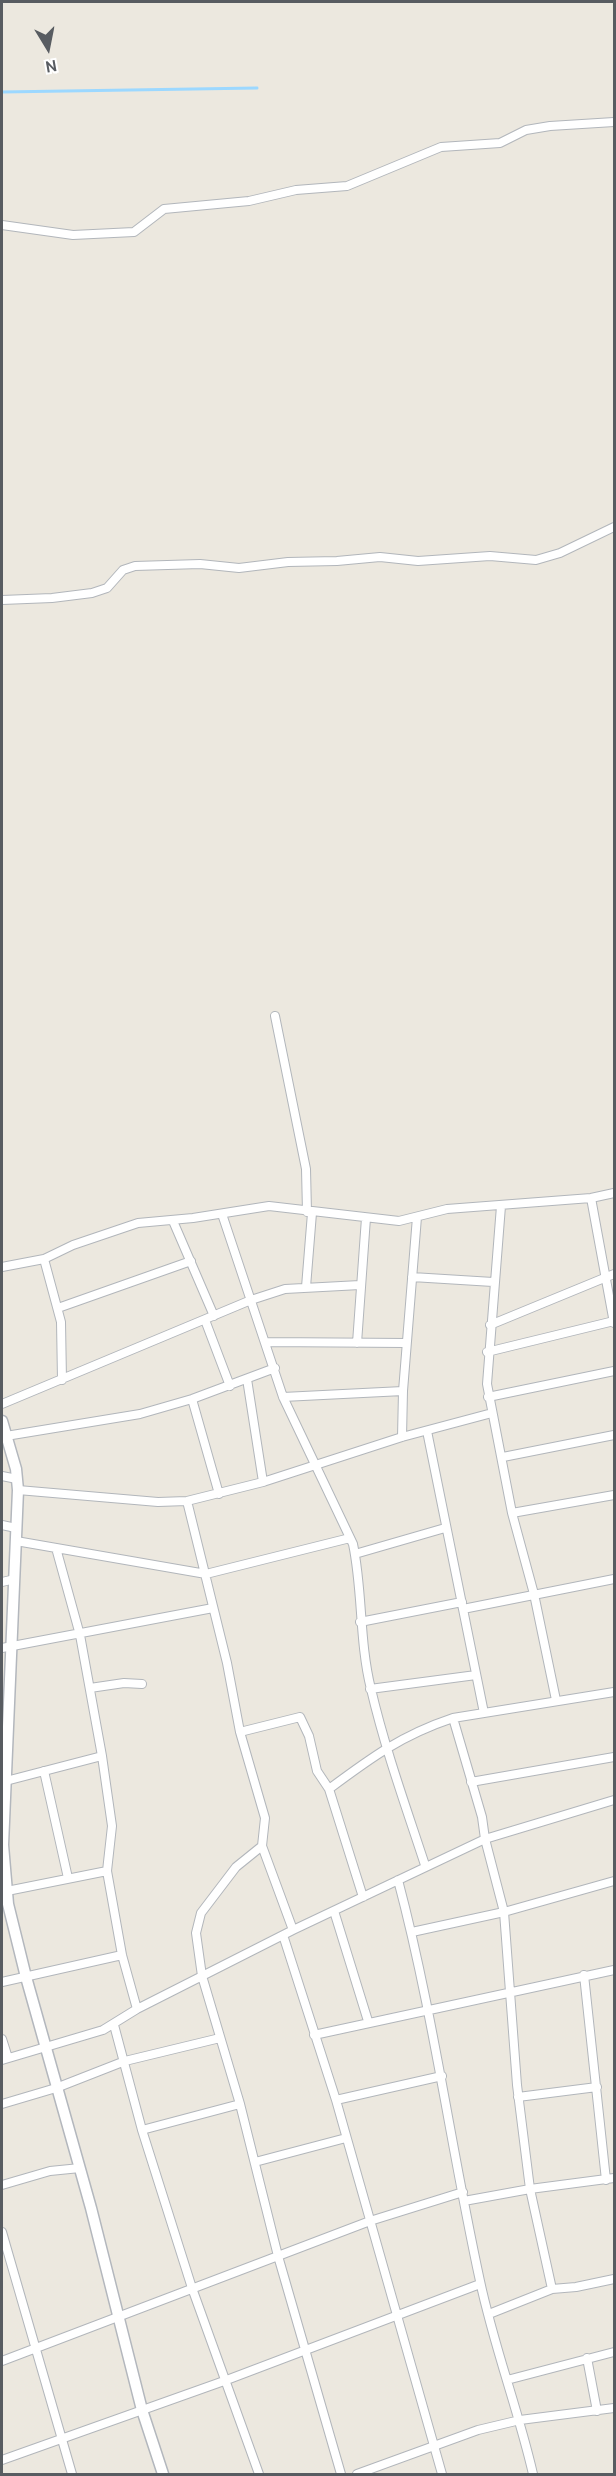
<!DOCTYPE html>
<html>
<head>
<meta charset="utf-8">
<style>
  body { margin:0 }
  #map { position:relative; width:616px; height:2476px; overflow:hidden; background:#ece8df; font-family:Cabin,sans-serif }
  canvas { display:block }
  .frame { position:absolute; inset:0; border:3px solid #585c61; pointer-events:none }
  .north { position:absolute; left:18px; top:18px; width:60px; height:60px; -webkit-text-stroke:4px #fff; paint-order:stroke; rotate:170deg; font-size:16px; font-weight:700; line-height:24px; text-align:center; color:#585c61 }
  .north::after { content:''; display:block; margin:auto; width:21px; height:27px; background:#585c61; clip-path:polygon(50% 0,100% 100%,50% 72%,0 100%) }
</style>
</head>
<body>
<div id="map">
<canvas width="616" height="2476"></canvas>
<div class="frame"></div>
<div class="north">N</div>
</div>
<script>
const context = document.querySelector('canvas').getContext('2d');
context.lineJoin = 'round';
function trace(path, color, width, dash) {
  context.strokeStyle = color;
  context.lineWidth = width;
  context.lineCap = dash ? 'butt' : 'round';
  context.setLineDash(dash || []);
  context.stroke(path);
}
const stream = new Path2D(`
  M2,92L257,88`);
const street = new Path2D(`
  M2,225L73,235L134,232L164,209L249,201L296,190L347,186L441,147L500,143L526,130L550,126L614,122
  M2,600L52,598L92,593L107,588L123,570L135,566L200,564L239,568L288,562L337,561L380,557L418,561L490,556L536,560L560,553L614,527
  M275,1016L306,1169L307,1212
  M591,1198L614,1323
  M501,1206L487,1384L512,1513L534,1594L556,1700
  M222,1214L283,1397L353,1544C363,1592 359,1641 371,1689C385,1749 406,1807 425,1865
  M173,1221L214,1316
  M44,1259L61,1322L62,1380
  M2,1267L44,1259L73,1245L138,1223L193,1218L269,1206L399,1221L447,1209L591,1198L614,1193
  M412,1277L493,1282
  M306,1287L312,1213
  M58,1308L191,1261
  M205,1320L230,1386
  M490,1325L614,1274
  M265,1342L406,1343
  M357,1343L366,1218
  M487,1352L614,1321
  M247,1379L263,1482
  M283,1397L403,1391
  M488,1397L614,1371
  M192,1399L219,1494
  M2,1404L251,1300L285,1289L360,1285
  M427,1431L484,1713
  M6,1436L140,1414L192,1399L275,1368
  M402,1437L403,1391L417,1217
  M503,1457L614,1435
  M2,1476L17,1479
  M18,1490L158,1502L187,1501L263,1482L402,1437L492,1413
  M187,1501L227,1663L240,1732L265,1818L262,1846L293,1930
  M512,1513L614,1495
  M2,1525L16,1528
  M16,1541L206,1574L350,1538
  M56,1548L80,1635L102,1756L112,1826L107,1871L122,1955L137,2009
  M355,1554L445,1528
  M2,1582L15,1579
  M463,1609L614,1579
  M360,1622L462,1602
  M2,1648L213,1608
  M90,1688L124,1683L142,1684
  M370,1689L476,1675
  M453,1718L482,1817L485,1839L504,1912L517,2085L530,2189L552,2289
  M240,1732L300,1717L309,1736L317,1771L329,1789L363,1897
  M44,1771L68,1878
  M2,1782L102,1756
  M471,1782L614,1757
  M329,1789C372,1757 402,1735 453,1718L614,1692
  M262,1846L236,1867L201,1913L196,1933L202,1976L240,2104L278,2256L341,2474
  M398,1880C433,2012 451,2148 480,2281C494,2347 518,2409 533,2474
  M2,1892L107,1871
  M334,1911L368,2021
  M412,1932L504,1912L614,1881
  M283,1935L336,2100L442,2474
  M584,1975L606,2180
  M2,1982L122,1955
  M114,2025L142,2130L192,2288L259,2474
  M314,2035L614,1970
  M2,2039L8,2058
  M2,2060L103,2030L137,2009L293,1930L485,1839L614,1800
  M518,2097L597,2087
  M336,2100L442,2076
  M2,2104L56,2088L125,2061L220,2038
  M142,2130L240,2104
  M255,2162L346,2138
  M2,2185L50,2171L80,2168
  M464,2201L530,2189L614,2178
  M2,2232L72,2474
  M489,2314L552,2289L576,2287L614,2279
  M587,2358L597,2411
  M2,2361L370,2221L463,2192
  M507,2380L614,2352
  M2,2460L224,2381L480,2284
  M357,2474L478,2430L520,2420L614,2408`);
const secondary = new Path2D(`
  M2,1421L16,1469L18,1490L3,1845L8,1904L26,1977L91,2208L142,2410L163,2474`);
trace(stream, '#9cd8ff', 3);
trace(street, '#b2b6bb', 10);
trace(secondary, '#b3b7bd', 13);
trace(street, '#fff', 8);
trace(secondary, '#fff', 10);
</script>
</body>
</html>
